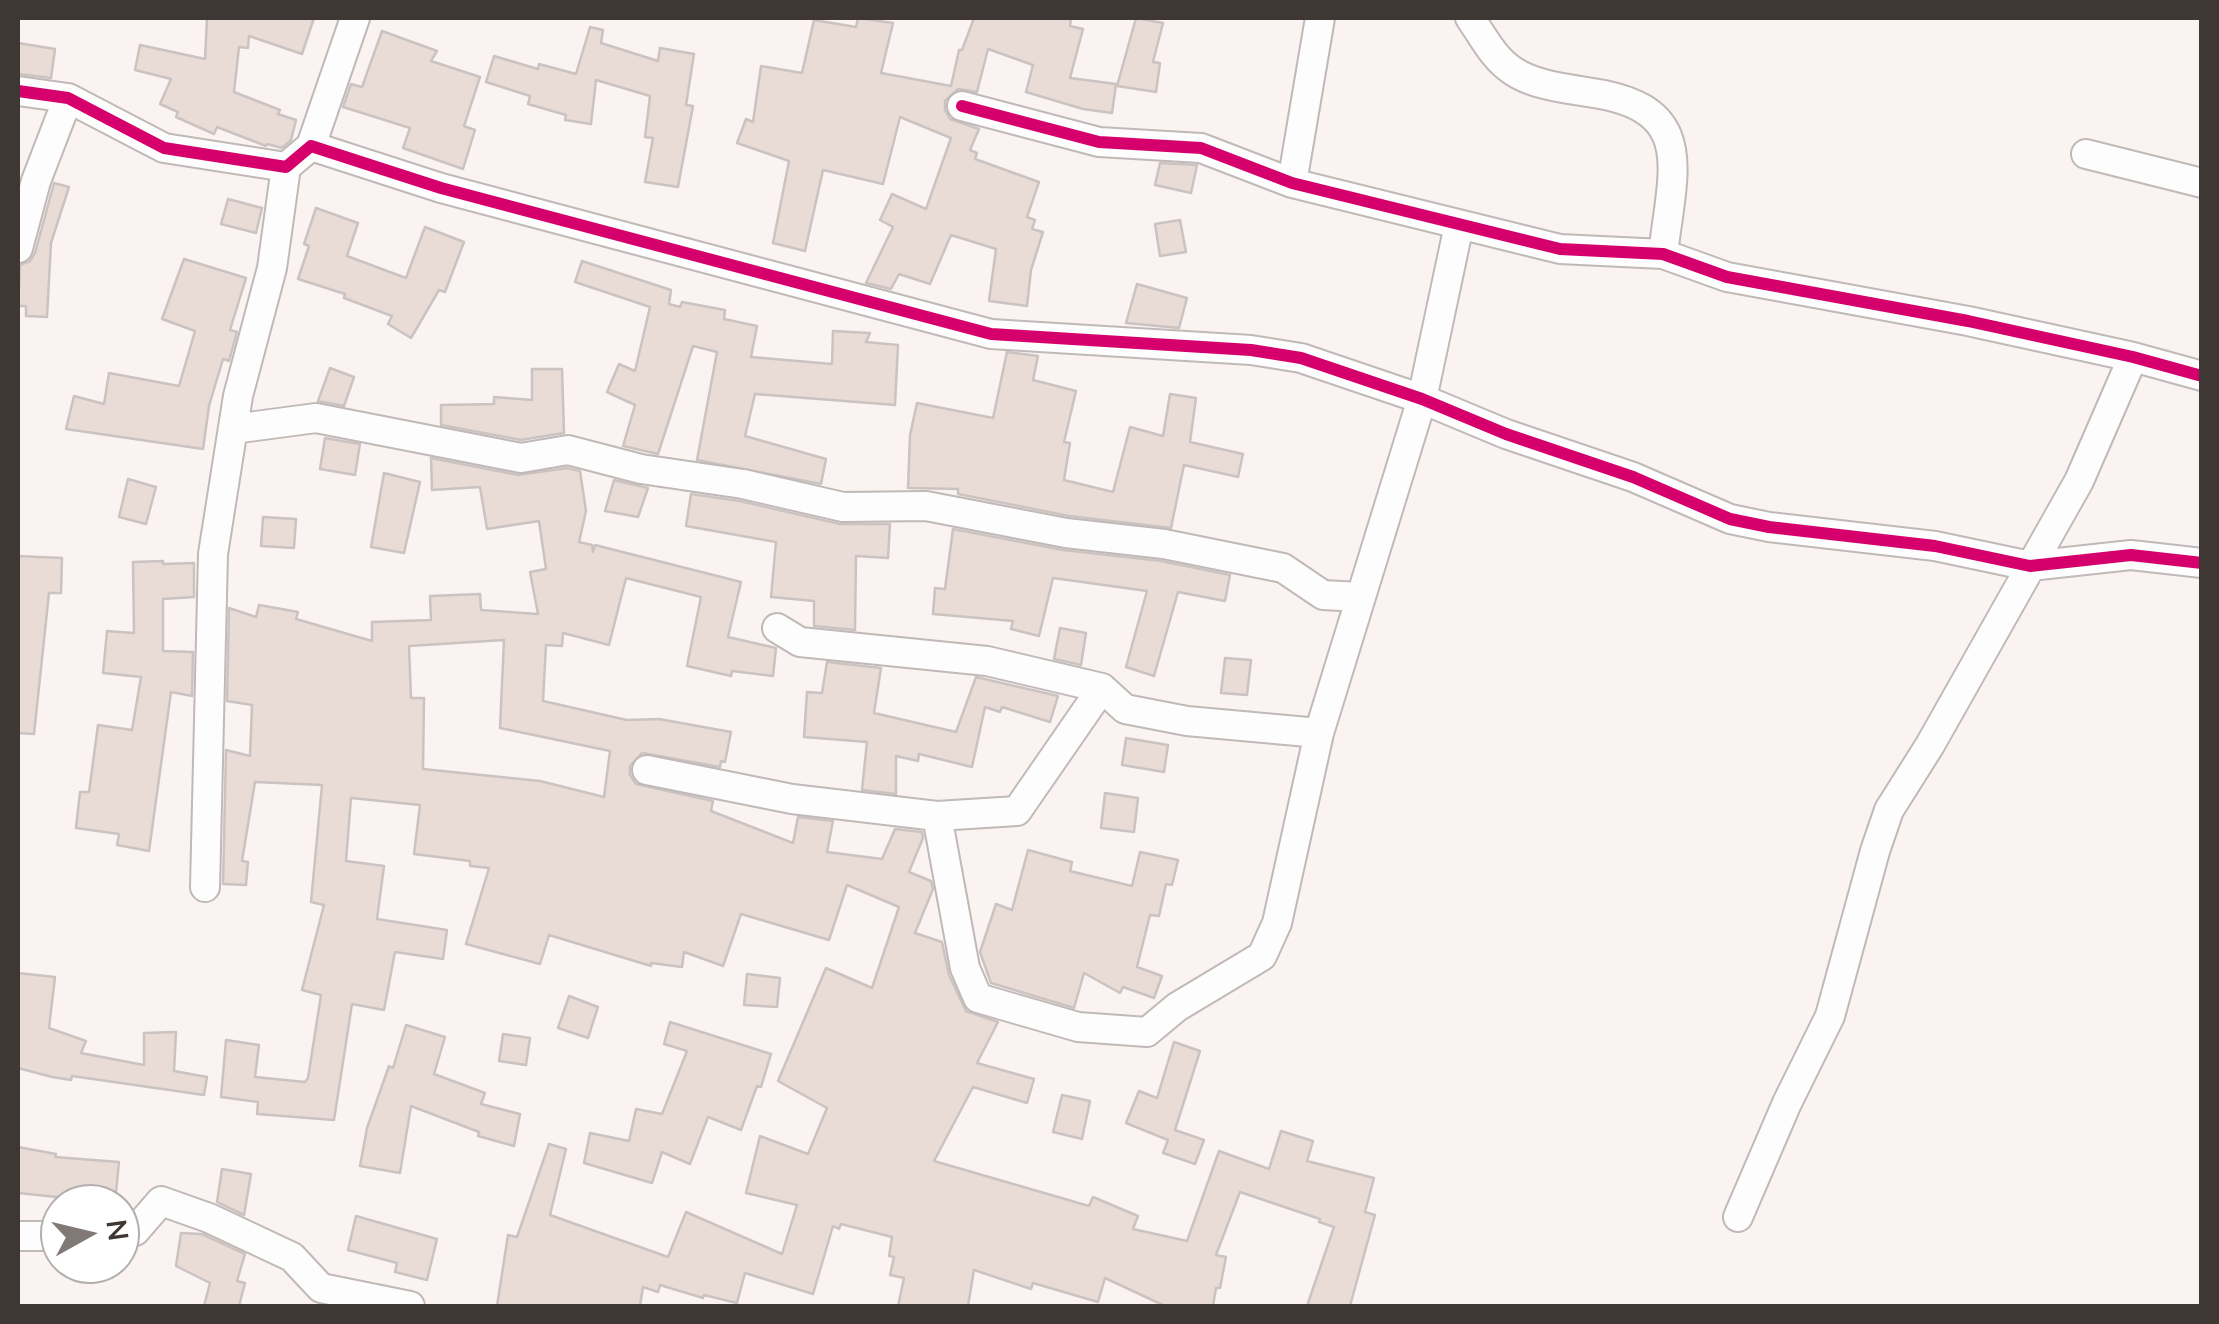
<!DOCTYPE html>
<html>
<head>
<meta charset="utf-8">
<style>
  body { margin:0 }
  #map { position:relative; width:2219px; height:1324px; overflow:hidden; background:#faf3f2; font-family:Mulish,sans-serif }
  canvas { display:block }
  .frame { position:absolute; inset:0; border:20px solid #3e3734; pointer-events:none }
  .north { position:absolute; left:40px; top:1184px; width:100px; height:100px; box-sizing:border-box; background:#fff; border:2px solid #b2afae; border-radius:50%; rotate:82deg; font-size:28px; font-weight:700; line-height:40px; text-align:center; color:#3e3734 }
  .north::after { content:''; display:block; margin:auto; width:35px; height:45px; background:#807976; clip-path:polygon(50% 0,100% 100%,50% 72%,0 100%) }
</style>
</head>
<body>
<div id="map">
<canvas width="2219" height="1324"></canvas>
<div class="frame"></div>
<div class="north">N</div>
</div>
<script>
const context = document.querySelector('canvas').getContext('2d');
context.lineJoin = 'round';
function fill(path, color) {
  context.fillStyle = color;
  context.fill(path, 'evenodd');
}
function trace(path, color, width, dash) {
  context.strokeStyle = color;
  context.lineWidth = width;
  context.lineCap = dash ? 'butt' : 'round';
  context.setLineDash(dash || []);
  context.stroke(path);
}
const building = new Path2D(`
  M207,18H314L302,54L249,36L248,48L239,47L234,92L280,110L278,114L296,120L291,140L282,148L267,144L266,146L217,127L214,134L176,117L178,112L160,104L171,79L135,70L140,45L205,59Z
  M858,18L893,23L881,73L951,86L959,50H962L974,18H1071L1070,26L1083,29L1070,78L1116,84L1112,113L1083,109L1026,92L1033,65L988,49L977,92L958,89L945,101V110L950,119L979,129L970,150L977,153L975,159L1039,182L1027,217L1035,220L1032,229L1043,232L1031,270L1027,306L989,301L996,249L951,235L930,284L899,274L891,289L866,283L893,227L880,220L892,194L926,209L951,138L900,117L883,184L823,170L805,251L773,243L789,161L737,143L746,119L753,122L761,66L802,73L814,20L856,27Z
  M1136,18L1163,23L1153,62L1160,63L1156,92L1117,86Z
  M590,27L603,30L601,43L658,61L660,48L694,54L686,105L693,106L678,187L645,182L653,138L645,137L650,96L596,80L591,124L565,120L566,115L528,104L530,96L486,82L494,56L538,69L539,64L576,74Z
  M382,31L437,51L431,61L480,77L464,126L475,130L463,169L403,148L410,128L343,107L351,84L362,87Z
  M18,43L55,49L51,78L18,74Z
  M1160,163L1197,165L1191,193L1155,185Z
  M54,183L69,187L51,243L47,317L26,316V306H18L20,265L30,261L35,253Z
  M228,199L262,208L256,233L221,224Z
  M316,208L358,223L347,256L406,278L425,227L464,242L445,292L439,290L411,338L388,324L392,316L344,298L345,294L298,279L309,246L304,244Z
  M1180,220L1186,252L1160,256L1155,224Z
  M184,259L246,278L230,330L237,332L229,361L223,359L209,406L203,449L66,429L74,396L104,404L109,373L179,386L195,331L162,319Z
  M582,261L671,290L669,304L680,307L682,302L725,310L724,319L757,326L751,357L832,364L833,331L870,333L866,342L898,345L895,405L755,394L745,436L826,459L821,484L697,460L717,352L693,346L658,454L623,446L635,405L607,392L619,364L635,371L650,307L575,282Z
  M1137,284L1187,298L1179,328L1126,323Z
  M1007,352L1038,356L1033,380L1076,391L1064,442L1070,443L1064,480L1113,492L1130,427L1163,436L1170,394L1196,398L1190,442L1243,454L1238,477L1184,465L1171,528L1069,516L958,494V489L908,488L910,435L917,403L993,418Z
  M330,368L354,377L344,406L318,401Z
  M532,369H562L564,433L521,440L441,425V405L494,404V397L532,400Z
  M325,438L360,444L355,475L320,469Z
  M431,458L518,475L567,468L580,471L586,511L579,542L592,545L593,552L595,545L741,582L728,637L776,648L773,676L732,671L731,676L687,666L701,597L626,578L609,645L563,633L562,646L546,645L543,701L627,720L659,719L731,732L725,762L721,761L720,767L642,753L630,766V775L636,784L713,801L711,811L793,843L798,817L833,821L827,852L882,859L895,829L922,832L923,838L909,872L931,881L933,889L915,933L942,942L949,975L966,1011L998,1022L977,1063L1034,1079L1027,1103L973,1087L934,1161L1089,1206L1093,1197L1138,1216L1133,1229L1187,1241L1219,1151L1269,1169L1281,1131L1313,1141L1307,1161L1374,1178L1365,1212L1375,1215L1350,1306H1307L1334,1227L1319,1222L1320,1219L1240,1192L1216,1255L1226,1257L1220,1288H1216L1213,1306H1165L1105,1278L1098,1302L1033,1283L1031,1289L974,1270L968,1306H898L904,1278L890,1275L894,1257L889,1256L892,1237L841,1224L839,1229L833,1226L813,1294L745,1273L737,1303L704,1295L703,1298L660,1285L658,1292L643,1287L640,1306H497L508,1235L517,1237L549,1144L566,1149L550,1215L668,1257L686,1212L782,1254L797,1205L746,1193L760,1136L808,1154L827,1108L778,1081L826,968L872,988L899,907L847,885L829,940L741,914L723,966L684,952L682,967L651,963V966L549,935L540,964L466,944L489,868L470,866V861L414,854L420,805L351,798L346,861L384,866L377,919L447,930L443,959L395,952L384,1010L352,1004L334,1120L257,1114L258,1102L221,1097L226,1040L259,1045L255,1077L305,1082L308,1078L321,995L302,990L324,905L311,902L322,785L255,782L242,861L248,862L246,885L223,884L226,750L250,756L252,705L227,701L229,608L256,617L259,605L298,612L296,619L372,641V622L431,620L430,596L480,594L481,610L538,614L530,572L546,569L539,521L487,529L480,487L432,490ZM504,640L500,728L610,751L604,797L540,781L423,769L424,698H411L409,646Z
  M384,473L420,482L404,553L371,547Z
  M128,479L156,487L146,524L119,517Z
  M614,480L648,488L638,517L605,511Z
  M691,494L740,501L840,524H890L888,558L856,556L855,630L814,626V601L771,597L776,542L686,526Z
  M263,517L296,519L294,548L261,546Z
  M953,529L1063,550L1161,561L1230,575L1225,601L1178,592L1154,676L1126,667L1147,591L1053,578L1039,636L1011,629L1013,621L933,614L935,588L945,589Z
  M18,556L62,558L61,593H49L34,734L18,733Z
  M163,561V564L194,563V597L163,599V651L193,652L192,696L171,692L149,851L117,845L119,834L76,828L80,792H89L98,725L132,730L141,677L103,673L107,631L134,633L133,562Z
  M1060,628L1086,633L1081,665L1054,659Z
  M1225,658L1251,660L1247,695L1221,693Z
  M827,662L881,668L874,713L956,732L976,677L1058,696L1050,722L1002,707L1000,712L985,707L972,767L919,754L918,761L896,756V794L862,790L867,742L804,737L807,692L822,693Z
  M1126,738L1168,745L1164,772L1122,765Z
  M1105,793L1138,798L1134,832L1101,828Z
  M1028,850L1072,862L1070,871L1132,886L1140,852L1178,860L1172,885L1166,884L1159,916L1150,915L1137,967L1162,976L1154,998L1123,987L1120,993L1084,973L1074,1008L991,983L980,952L996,904L1012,910Z
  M18,973L55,977L49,1028L86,1041L81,1053L144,1065V1033L176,1032L174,1071L207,1077L204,1095L72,1076L71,1080L52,1077L18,1068Z
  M747,974L780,978L777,1007L744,1005Z
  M569,996L598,1007L588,1038L558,1028Z
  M670,1022L771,1054L761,1087L757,1086L741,1130L708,1117L690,1164L662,1152L652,1183L584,1163L590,1133L629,1141L636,1109L662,1114L687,1051L664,1044Z
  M406,1025L445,1037L434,1074L485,1093L481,1104L520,1114L514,1146L478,1136L479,1132L411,1106L400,1173L360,1166L367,1128L389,1066L393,1068Z
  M503,1034L530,1038L526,1065L499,1061Z
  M1174,1042L1200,1051L1175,1130L1204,1140L1195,1164L1163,1153L1168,1140L1126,1123L1139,1091L1157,1098Z
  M1062,1095L1090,1101L1082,1139L1053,1132Z
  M18,1147L56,1154L55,1157L119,1162L115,1203L18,1193Z
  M222,1169L251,1174L244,1215L217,1202Z
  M356,1216L437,1239L427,1280L395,1272L397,1263L348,1250Z
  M181,1233L202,1234L245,1254L237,1281L245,1283L239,1306H204L210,1283L176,1266Z`);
const street = new Path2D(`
  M1470,18C1483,36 1493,58 1513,71C1534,85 1563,88 1587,92C1698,107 1673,168 1663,254
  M18,91L68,98L164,148L286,167L311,146L441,188L991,334L1251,350L1301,358L1422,399L1506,434L1633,477L1730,519L1769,527L1935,546L2030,566L2131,555L2202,563
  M962,106L1099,142L1201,148L1292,183L1560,249L1663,254L1727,277L1968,321L2133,357L2202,376
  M311,146L355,18
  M2086,154L2202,183
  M1292,183L1320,18
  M18,248L36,181L68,98
  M233,429L316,418L521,458L568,450L641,469L743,484L843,507L926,506L1066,533L1164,544L1283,568L1323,595L1360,597
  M777,628L800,642L987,661L1102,688L1125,709L1187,721L1319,733
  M647,770L792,799L937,816L1017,811L1102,688
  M937,816L965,968L978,998L1078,1027L1147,1032L1177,1007L1262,956L1277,923L1319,733L1422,399L1459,225
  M205,887L213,554L238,396L272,268L286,167
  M1738,1217L1787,1103L1830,1016L1875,851L1889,810L1930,745L2079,481L2133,357
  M120,1234L135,1231L161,1201L209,1218L292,1257L321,1288L410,1306
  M18,1236H60`);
const cycleway = new Path2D(`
  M18,91L68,98L164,148L286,167L311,146L441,188L991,334L1251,350L1301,358L1422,399L1506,434L1633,477L1730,519L1769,527L1935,546L2030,566L2131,555L2202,563
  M962,106L1099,142L1201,148L1292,183L1560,249L1663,254L1727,277L1968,321L2133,357L2202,376`);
fill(building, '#e9dbd6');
trace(building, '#cac3c1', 2.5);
trace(street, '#c0b9b7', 32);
trace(street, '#fefdfd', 28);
trace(cycleway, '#d6006c', 12);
</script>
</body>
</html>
